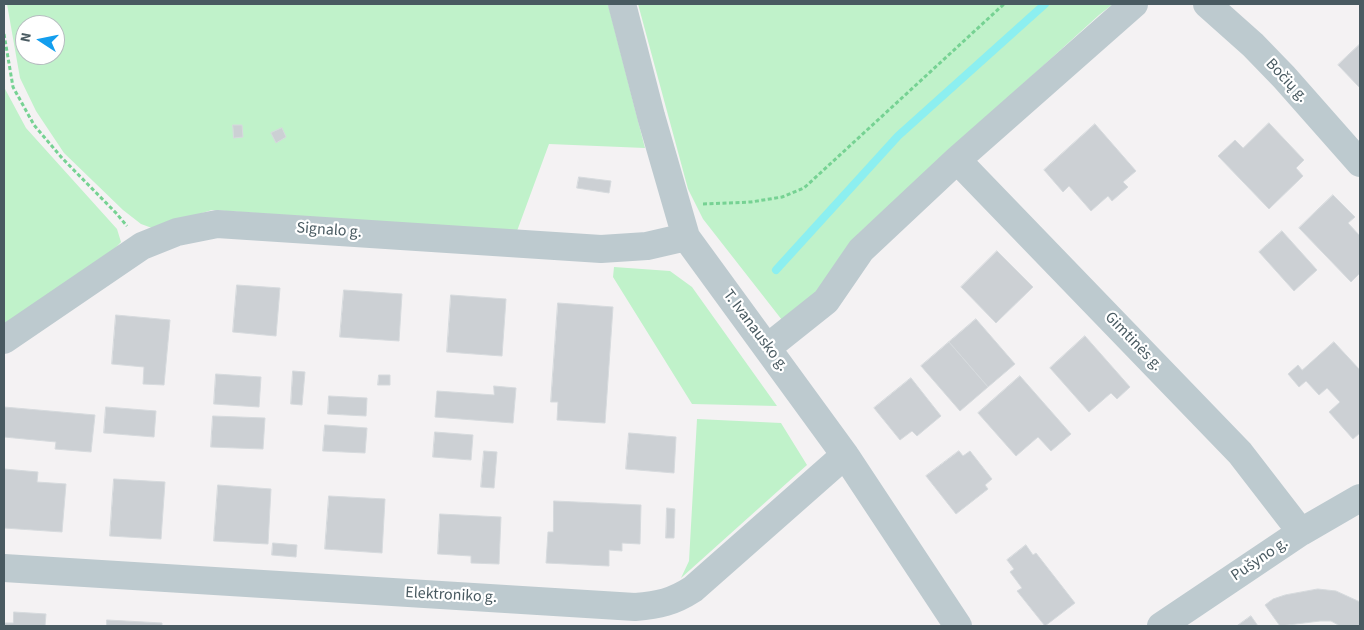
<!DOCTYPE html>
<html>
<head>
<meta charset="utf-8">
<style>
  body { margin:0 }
  #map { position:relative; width:1364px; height:630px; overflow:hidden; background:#f4f2f3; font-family:"Source Sans 3",sans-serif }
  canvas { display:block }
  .frame { position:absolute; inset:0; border:5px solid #495a61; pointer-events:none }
  .north { position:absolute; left:15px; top:15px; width:50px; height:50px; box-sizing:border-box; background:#fff; border:1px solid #b6bdc0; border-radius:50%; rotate:281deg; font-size:14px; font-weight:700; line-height:20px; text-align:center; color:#495a61 }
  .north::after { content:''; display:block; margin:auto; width:18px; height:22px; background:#139eee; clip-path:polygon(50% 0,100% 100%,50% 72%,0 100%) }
</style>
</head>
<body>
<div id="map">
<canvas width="1364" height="630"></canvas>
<div class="frame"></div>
<div class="north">N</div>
</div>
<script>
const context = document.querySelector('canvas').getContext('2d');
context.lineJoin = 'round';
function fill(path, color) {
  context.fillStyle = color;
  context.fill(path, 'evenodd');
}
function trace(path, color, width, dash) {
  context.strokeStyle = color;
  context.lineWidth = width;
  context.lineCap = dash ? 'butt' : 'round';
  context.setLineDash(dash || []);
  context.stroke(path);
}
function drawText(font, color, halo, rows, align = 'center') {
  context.font = font + ' "Source Sans 3",sans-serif';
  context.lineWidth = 4.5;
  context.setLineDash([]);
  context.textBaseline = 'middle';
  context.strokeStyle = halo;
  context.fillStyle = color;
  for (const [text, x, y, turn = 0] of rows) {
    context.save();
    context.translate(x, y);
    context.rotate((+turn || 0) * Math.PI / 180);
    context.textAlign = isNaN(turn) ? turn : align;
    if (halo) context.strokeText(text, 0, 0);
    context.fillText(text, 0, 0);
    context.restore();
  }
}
const green = new Path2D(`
  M7,4H608L645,148L549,144L517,231L212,210L152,228L141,224L123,210L64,153L36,111L20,78ZM25,25H55V55H25Z
  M638,4H1113L1099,15L859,233L815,295L782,320L703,219L688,189Z
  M4,87L26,128L117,229L121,242L108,256L4,325Z
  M614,267L670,271L692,287L777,406L692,404L613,277Z
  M697,419L781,423L807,465L681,578L689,561Z`);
const stream = new Path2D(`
  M776,270L898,136L1045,4`);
const building = new Path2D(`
  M1360,44V85L1359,87L1338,65Z
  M1269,123L1304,160L1296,168L1303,176L1269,209L1218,156L1235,140L1243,148Z
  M1095,124L1136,171L1123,182L1128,187L1112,201L1108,196L1091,211L1069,186L1063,192L1044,170Z
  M233,125H242L243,137L234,138Z
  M282,128L286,137L276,143L271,133Z
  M579,177L611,181L609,193L577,188Z
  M1333,195L1355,217L1348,223L1360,236V273L1351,282L1299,228Z
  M1282,231L1317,270L1294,291L1259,252Z
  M997,251L1033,287L996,323L961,287Z
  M237,285L280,288L276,336L233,332Z
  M344,290L402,294L399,341L340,337Z
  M451,295L506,299L502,356L447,352Z
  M558,303L613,307L605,423L557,420L558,402H551Z
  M116,315L170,320L164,385L143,384L144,367L112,364Z
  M976,319L1015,364L988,387L949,342Z
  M1085,336L1130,387L1117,399L1111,393L1089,412L1050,368Z
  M949,342L988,387L960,411L921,366Z
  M1334,342L1360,370V433L1353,439L1329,412L1340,402L1327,388L1319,395L1306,381L1299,387L1288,374L1298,365L1302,370Z
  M293,371L305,372L302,405L291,404Z
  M216,374L261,377L259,407L214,404Z
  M379,375H390V385H378Z
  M1020,376L1071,434L1051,451L1038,437L1016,456L978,413Z
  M911,378L941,416L917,436L912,431L900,440L874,408Z
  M494,386L516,388L513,423L435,417L437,391L494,395Z
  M329,396L367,398L366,416L328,414Z
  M4,407L95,415L91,452L55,449L56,442L4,437Z
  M106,407L156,411L154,437L104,433Z
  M213,416L265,418L263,449L211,447Z
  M325,425L367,428L365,453L323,451Z
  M435,432L473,435L471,460L433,457Z
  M629,433L676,437L674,473L626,469Z
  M484,451L497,452L494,488L481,487Z
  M959,451L963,456L970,451L992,479L985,485L988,489L956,514L926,476Z
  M4,469L38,472L37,482L66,484L62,532L4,528Z
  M114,479L165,482L161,539L110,536Z
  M218,485L271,489L268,544L214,541Z
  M329,496L385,499L382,553L325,549Z
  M554,501L641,505L640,544L622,543V551L609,550V566L546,563L548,532H553Z
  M667,508L675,509L674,538H666Z
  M440,514L501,517L499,564L471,563V556L438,554Z
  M273,543L297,545L296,557L272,555Z
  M1026,545L1033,555L1036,553L1075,603L1045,626L1017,591L1022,588L1010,572L1014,569L1007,560Z
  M1318,589L1336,591L1360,602V626H1340L1331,621H1320L1280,626L1265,605L1273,599L1285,595Z
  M14,612L46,614L45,626H4V623H13Z
  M1251,616L1258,626H1237Z
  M107,620L162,623V626H107Z`);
const path = new Path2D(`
  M4,34L13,87L34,125L62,158L116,213L127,226
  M703,204L751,202L782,197L804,188L1004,4`);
const minor = new Path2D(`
  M622,4L651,116L686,237L845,455L958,626
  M1207,4L1253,45L1284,77L1360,163
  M957,160L1240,453L1301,532
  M4,340L142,246L177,232L217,224L601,249L647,246L686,237
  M767,348L826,301L861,250L957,160L1134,4
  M4,568L635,607C659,605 673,602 693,589L845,455
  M1161,626L1301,532L1360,498`);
const streetNames = [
  ["Bočių g.",1286,81,47],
  ["Signalo g.",329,231,4],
  ["T. Ivanausko g.",755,331,53],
  ["Gimtinės g.",1133,342,46],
  ["Pušyno g.",1260,560,-34],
  ["Elektroniko g.",451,596,3]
];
fill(green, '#c0f2ca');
trace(stream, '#8ceff0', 8);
fill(building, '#ccd0d4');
trace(building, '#d6dadd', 1);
trace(path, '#76d293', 3, [4, 2.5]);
trace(minor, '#bdcacf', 28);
drawText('16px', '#495a61', '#fff', streetNames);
</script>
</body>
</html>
